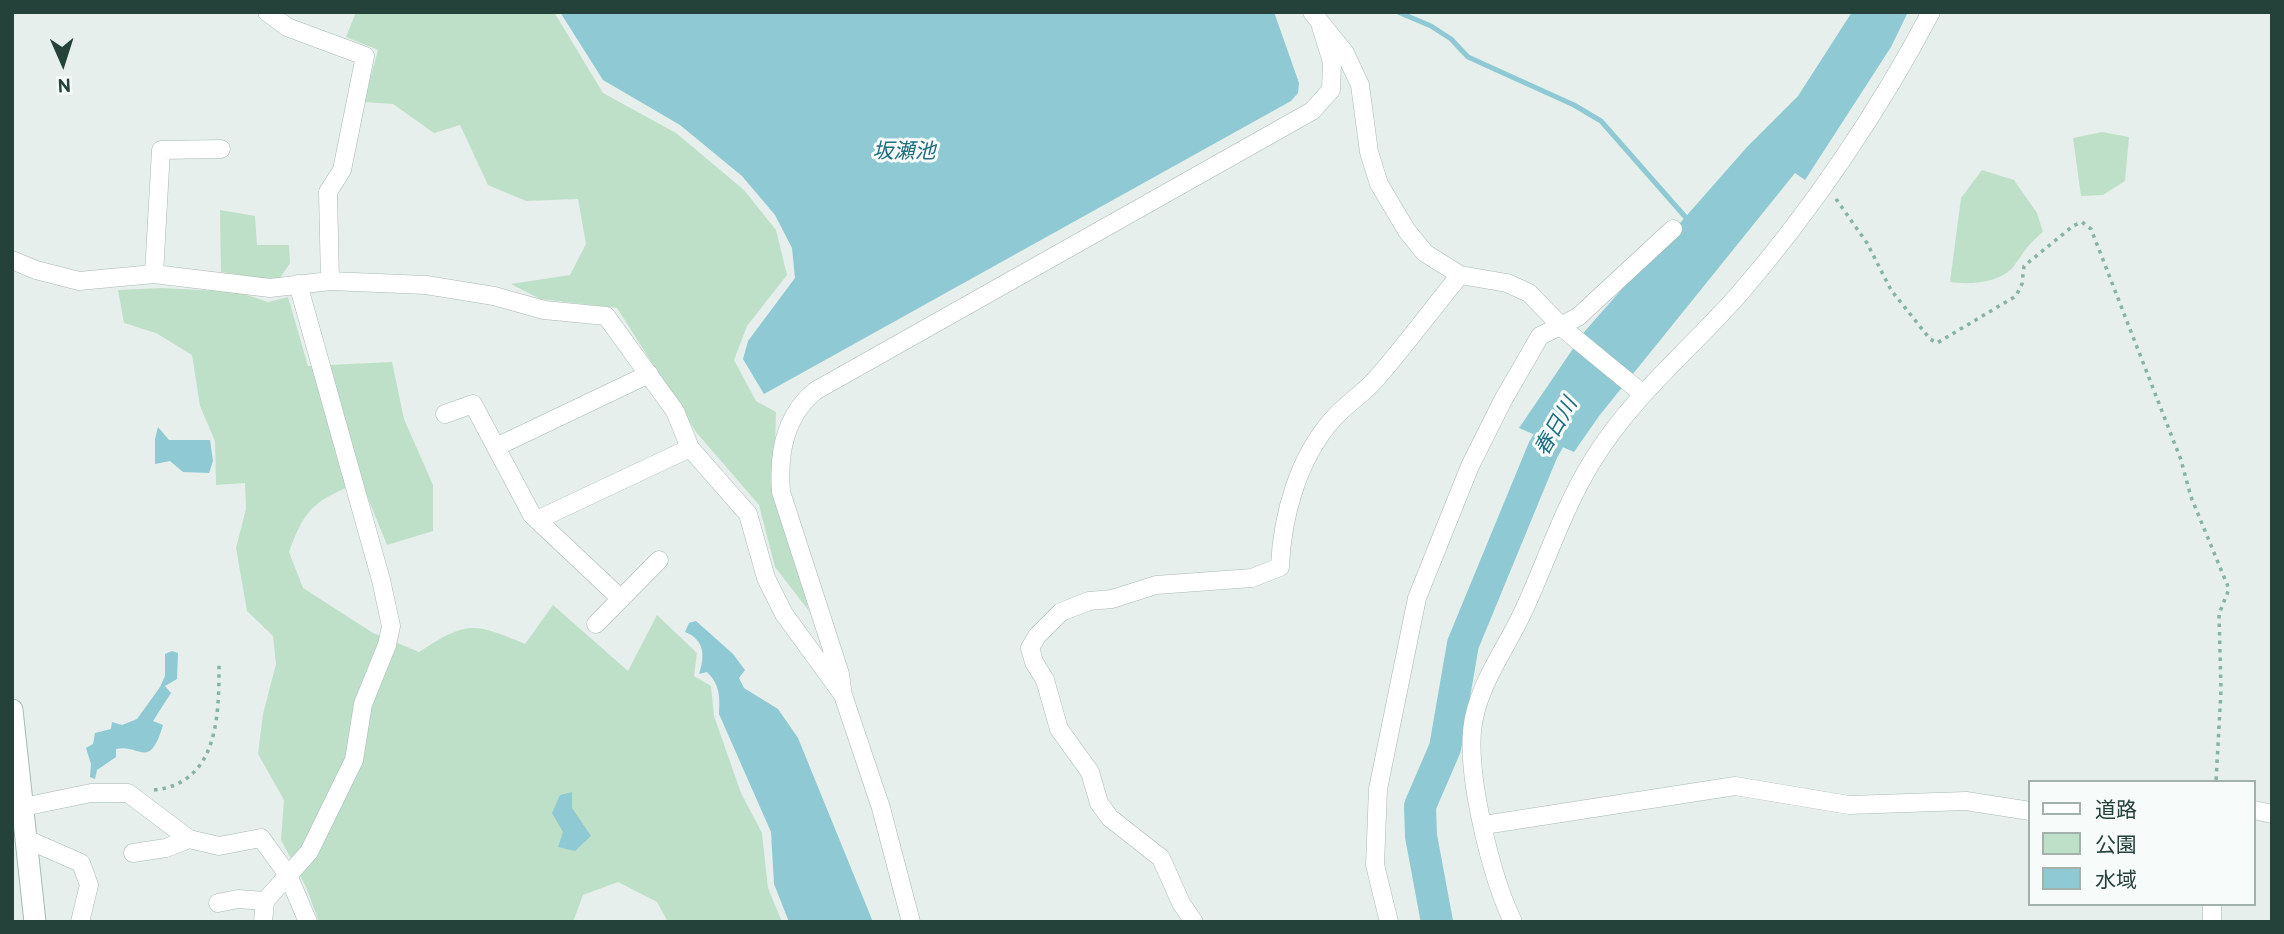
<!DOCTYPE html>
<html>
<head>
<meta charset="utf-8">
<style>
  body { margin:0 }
  #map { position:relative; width:2284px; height:934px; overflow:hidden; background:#e6efeb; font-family:Overpass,"Noto Sans JP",sans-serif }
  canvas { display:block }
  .frame { position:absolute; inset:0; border:14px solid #24423a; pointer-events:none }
  .legend { position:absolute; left:2028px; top:780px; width:228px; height:126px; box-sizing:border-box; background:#f7fbf9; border:2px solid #a3b1ad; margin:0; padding:9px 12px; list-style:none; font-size:21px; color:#24423a }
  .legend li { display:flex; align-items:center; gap:14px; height:35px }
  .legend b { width:35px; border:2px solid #a3b1ad }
  .north { position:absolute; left:28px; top:28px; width:70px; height:70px; -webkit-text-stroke:5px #f7fbf9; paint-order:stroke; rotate:177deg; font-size:19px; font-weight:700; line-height:28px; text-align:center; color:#24423a }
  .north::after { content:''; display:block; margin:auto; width:24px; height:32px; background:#24423a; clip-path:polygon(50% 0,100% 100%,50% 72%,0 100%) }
</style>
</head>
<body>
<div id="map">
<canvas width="2284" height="934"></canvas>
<div class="frame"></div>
<ul class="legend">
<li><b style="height:9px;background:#fff"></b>道路</li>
<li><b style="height:19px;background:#bfe0c8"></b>公園</li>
<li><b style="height:19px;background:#8ec9d4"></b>水域</li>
</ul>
<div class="north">N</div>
</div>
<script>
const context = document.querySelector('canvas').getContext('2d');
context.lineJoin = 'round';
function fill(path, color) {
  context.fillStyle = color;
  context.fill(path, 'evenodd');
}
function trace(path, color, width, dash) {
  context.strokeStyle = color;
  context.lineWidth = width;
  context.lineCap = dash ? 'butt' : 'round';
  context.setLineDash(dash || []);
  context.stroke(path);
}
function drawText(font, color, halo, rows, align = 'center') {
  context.font = font + ' Overpass,"Noto Sans JP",sans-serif';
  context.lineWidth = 6;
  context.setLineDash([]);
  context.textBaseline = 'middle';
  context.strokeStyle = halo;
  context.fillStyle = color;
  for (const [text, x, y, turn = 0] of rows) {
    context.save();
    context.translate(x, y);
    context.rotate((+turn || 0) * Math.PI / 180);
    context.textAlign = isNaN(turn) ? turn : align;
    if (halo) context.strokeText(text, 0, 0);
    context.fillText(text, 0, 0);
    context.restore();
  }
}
const green = new Path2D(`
  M356,12H554L603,93L676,133L744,190L776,230L787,275L747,326L734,360L756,401L776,412L774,488L809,611L775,567L759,505L696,432L617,308L540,299L511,284L570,275L586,244L578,199L526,201L488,185L460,125L434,133L393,104L364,102L378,50L346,37Z
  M2102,132L2129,137L2125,181L2103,195L2081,196L2073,138Z
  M1982,170L2014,180L2037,213L2043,232C2027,245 2025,251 2014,266C2001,283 1969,285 1950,282L1961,198Z
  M220,210L255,216L257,245H289L290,263L278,281L221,272Z
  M162,288L238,292L268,302L288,297L308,366L392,362L404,419L433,485V531L387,545L361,481C315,502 307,504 289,552L303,588L373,633L419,652C467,621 473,622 525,644L553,605L628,671L657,615L697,653L694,676L711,686L714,716L741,793L762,833L768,888L782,922H668L657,902L618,882L583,895L573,922H319L306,887L281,840L284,800L258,754L263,714L276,664L273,636L247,611L236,548L246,509L245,483L216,485L215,441L200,406L192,355L156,333L124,323L118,290Z`);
const water = new Path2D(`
  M560,12H1274L1299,83L1298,93L1291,101L764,394L743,359L748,341L795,278L792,248L775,215L742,176L680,125L603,80Z
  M1852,12H1908L1891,47L1805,180L1795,173L1599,416L1574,452L1519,428L1585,331L1747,147L1798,96Z
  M158,427L169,440H210L213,461L209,473L183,472L170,461L155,464V439Z
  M696,621L733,654L745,670L739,678L744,688L778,709L798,738L873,922H789L774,884L771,832L719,714C720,696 720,685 707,672L699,674C705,656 705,640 685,632L689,623Z
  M172,651L178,653L177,679L165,686L171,693L153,721L163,725C149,772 140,743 116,749V757L97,770L95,779L90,777L91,764L86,748L93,744L95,733L111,729L112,722L122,725L137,719L160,687L165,676V654Z
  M572,792V808L591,836L575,851L558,847L563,832L552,813L560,795Z`);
const stream = new Path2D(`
  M1398,12L1431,26L1451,39L1468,57L1574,105L1601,121L1688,220`);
const river = new Path2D(`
  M1437,922L1421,836L1420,806L1445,748L1463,644L1543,450L1569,405`);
const path = new Path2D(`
  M1836,199L1867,243L1891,290L1930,339L1937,343L2016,296L2022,284L2024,266L2073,226L2082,222L2091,229L2181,460L2191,497L2229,589L2219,614L2221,690L2216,782
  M154,790C220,783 219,712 219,661`);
const street = new Path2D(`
  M267,12L287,27L365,56L342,170L328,192L330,281
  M1312,12L1345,53L1360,85L1369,152L1379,184L1407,231L1425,253L1460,275L1507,283L1529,293L1565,330L1643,394
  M12,260L36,270L79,281L154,274L270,288L330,281L426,285L494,296L544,310L606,316L675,411L690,448L748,514L766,578L784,614L843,695L881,808L911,922
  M154,274L161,150L221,149
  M445,414L473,404L532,515L620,598
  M496,447L649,374
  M537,520L690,448
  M596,624L659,560
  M842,689L840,674L781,492C778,454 784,417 815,391L1312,111L1331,90L1332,62L1320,23
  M23,807L91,793H128L189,839L219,846L261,838L288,875L308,922
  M2254,810L2272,814
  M1484,825L1735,786L1849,805L1966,801L2030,811
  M26,839L81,863L89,885L80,922
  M133,853L166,848L189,839
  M218,903L238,899L265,901
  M2212,904V922
  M263,922L265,901L309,852L354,760L363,704L387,645L391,626L381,580L298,284
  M1194,922L1181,903L1161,858L1110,818L1099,803L1090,772L1059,729L1045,680L1034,662L1030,648L1037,636L1061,612L1089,601L1112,599L1156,585L1252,578L1280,567C1282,516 1298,458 1333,419C1346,404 1363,394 1376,379C1405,346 1432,309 1460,275
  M1389,922L1375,865L1378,789L1417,598L1470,466L1503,400L1540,336L1578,317L1673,229
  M1513,922C1491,876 1468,781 1472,731C1476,688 1504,652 1522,614C1546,563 1563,508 1593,460C1632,396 1691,349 1740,293C1812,210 1880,109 1931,12`);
const secondary = new Path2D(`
  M12,710L35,922`);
const waterNames = [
  ["坂瀬池",904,154],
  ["春日川",1558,428,-60]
];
fill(green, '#bfe0c8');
fill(water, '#8ec9d4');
trace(stream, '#8ec9d4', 5);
trace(river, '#8ec9d4', 32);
trace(street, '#a8b8b2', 19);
trace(secondary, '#a4bbb3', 23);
trace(path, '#86b3a5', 3.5, [3.5, 5]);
trace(street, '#fff', 18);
trace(secondary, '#fff', 21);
drawText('italic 21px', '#1c6f80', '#f7fbf9', waterNames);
</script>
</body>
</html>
